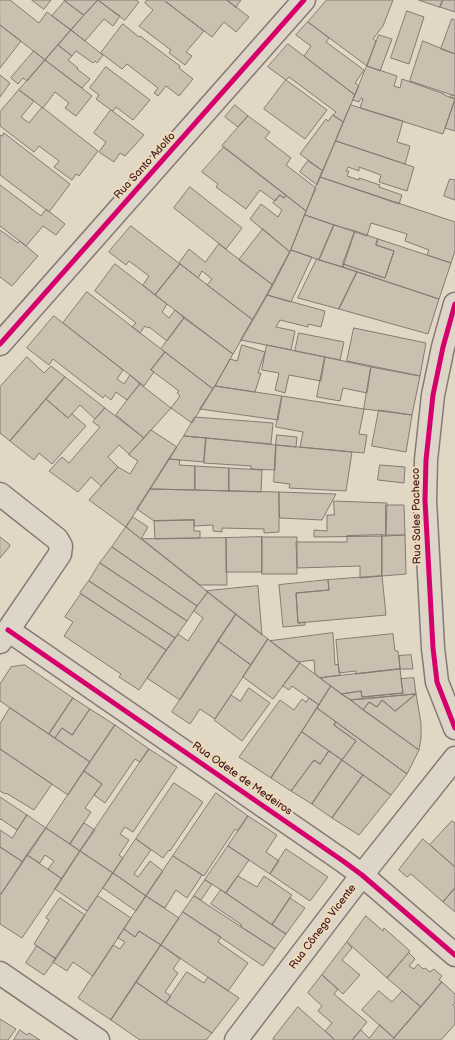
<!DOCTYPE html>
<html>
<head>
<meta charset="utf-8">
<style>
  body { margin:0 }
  canvas { display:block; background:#e0d7c4 }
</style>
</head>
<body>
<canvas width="455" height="1040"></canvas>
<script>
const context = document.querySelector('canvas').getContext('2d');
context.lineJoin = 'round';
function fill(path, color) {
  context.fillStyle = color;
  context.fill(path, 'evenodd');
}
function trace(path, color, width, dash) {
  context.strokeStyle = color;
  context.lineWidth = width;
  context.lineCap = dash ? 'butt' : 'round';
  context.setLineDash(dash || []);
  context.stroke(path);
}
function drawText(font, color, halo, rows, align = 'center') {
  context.font = font + ' "Balsamiq Sans",sans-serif';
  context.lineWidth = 4;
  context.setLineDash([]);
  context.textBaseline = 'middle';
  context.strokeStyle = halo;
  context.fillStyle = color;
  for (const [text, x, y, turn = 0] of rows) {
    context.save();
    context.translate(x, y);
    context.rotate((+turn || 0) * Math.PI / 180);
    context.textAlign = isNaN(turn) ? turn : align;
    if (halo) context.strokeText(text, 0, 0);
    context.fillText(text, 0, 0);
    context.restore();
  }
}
const building = new Path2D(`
  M0,0H10L39,23L47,12L71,30L45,60L0,25Z
  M32,0H51L44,9Z
  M64,0H98L84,15Z
  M98,0H136L139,2L125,20Z
  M98,0L120,16L113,26L104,19L85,41L71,30Z
  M147,0H164L204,31L186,52L192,56L185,65L169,53L171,50L139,26L153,10L145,3Z
  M168,0H227L249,17L236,32L224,22L212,37L166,2Z
  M227,0H241L236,7Z
  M327,0H393L383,26L373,39L376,41L367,66L308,22Z
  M419,0H443L440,7Z
  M443,0H455V12L440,7Z
  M65,1L84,15L71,30L52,16Z
  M407,11L424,17L409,64L391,58Z
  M452,19L455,20V54L441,49Z
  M308,22L329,38L326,42L364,70L355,83L359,86L355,95L304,56L311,46L296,35Z
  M123,24L139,37L140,36L180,66L179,68L193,79L179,96L166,86L158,96L154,93L158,88L127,64L122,69L101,53Z
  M0,25L21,41L0,68Z
  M71,30L103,55L97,63L95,61L93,63L76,51L72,56L58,45Z
  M379,35L392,39L380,71L367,66Z
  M423,41L455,54V96L410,81Z
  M288,44L355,95L343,122L333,115L336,112L289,77L286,80L268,67Z
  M58,45L72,56L68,60L78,68L77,69L90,79L82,88L45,60Z
  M34,51L45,60L27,81L23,78L18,84L11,78Z
  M45,60L92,96L76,116L65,108L69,103L55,92L43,108L19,90Z
  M367,66L397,76L394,86L400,88L402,79L444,94V95L455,99L443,134L360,108L363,99L361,98L359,102L353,100Z
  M106,67L150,100L133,120L116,107L113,111L111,110L96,99L99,95L90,88Z
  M0,75L10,83L0,97Z
  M286,80L327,110L305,139L264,109Z
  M19,90L34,101L21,117L29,123L42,107L98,151L79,176L76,174L72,180L54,167L59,161L39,146L34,152L0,126V112Z
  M452,95L455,96V131L445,128L455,99L450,97Z
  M235,105L248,116L238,127L225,117Z
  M351,105L403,121L397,142L410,146L405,164L336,141Z
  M111,110L144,135L125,156L120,153L114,162L99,152L106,142L94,133Z
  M333,115L343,122L323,171L300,154L326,119L328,121Z
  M248,116L270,132L265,138L291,158L286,165L316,188L306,211L222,146Z
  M4,133L70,184L49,212L0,175V135L2,136Z
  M336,141L414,167L407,191L379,182L381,175L359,167V171L348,167L346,171H349L347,176L359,180V178L380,185L379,187L402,195L399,204L320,177Z
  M224,147L286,195L284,198L280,195L275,201L260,190L246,209L216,187L218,184L202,172Z
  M308,161L323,171L317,185L300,172Z
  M320,177L455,222V251L451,263L427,255L429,250L405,241L407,234L371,223L367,236L305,215Z
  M450,179L455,180V200L444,196Z
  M0,185L41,216L46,209L65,224L56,235L43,226L26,246L0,226Z
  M190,187L242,228L226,249L174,208Z
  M280,195L284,198L286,195L306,211L290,252L250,219L261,204L278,217L282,210L273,203Z
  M305,215L334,225L319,260L291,250Z
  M334,225L355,231L343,267L319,260Z
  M131,226L180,264L155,295L143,285L149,276L129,261L126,265L109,252Z
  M263,229L290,252L273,285L239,260Z
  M0,230L18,243L20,241L38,256L12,286L0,277Z
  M355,231L378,239L376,245L394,251L385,278L343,264Z
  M378,239L451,263L439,299L343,267V264L385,278L394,251L376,245Z
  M219,244L273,285L253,320L207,285L212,279L202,271L198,278L179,263L189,249L205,262Z
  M291,250L312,257L291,302L267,295Z
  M317,259L357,272L339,309L298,298Z
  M115,264L167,304L162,312L169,318L175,310L184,318L167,341L149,327L148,328L145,326L140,333L132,327L136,323L95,291Z
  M180,264L253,320L233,354L155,295Z
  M357,272L439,299L428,334L339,309Z
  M87,292L165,352L151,370L154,372L144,386L63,323Z
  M267,295L325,311L321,327L308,324V327L280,320L276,327L295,331L291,350L241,340Z
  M54,316L123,370L117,379L124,384L130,375L140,384L127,400L116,392L111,400L105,395L103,398L53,359L49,365L27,348Z
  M184,318L233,354L213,389L161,349Z
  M354,328L426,343L420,376L347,361Z
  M299,333L344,342L340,360L295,351Z
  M242,345L265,352L258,373H261L255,392L215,386L230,359L237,361Z
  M267,345L325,357L321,381L289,375L285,393L275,390L279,373L262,370Z
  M165,352L213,389L192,423L171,408L180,396L177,393L179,391L151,370Z
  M27,357L44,373L51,366L65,377L10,441L0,433V387Z
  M325,357L371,367L367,393L343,388L340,401L317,397Z
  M371,367L420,376L412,415L364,409Z
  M65,377L105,408L95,419L80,405L68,418L46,399Z
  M140,384L171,408L144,438L116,415Z
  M215,386L282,396L278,420L200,409Z
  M282,396L364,409L359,434L367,435L364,453L300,447L303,432L276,427Z
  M46,399L68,418L72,414L86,426L52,464L39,453L34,460L10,441Z
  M105,408L144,438L129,454L119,445L108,457L118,467L101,486L91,477L78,492L49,471L62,457L69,463L100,427L93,422Z
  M379,410L412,415L406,452L372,446Z
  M195,417L273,423L271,444L184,436Z
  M151,430L177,447L126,527L89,500L118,467L130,474L138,461L129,455Z
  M277,435L297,437L296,447L276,445Z
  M184,436L206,438L204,462L169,459Z
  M206,438L276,445L275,470L251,469V466L204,463Z
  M276,445L352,452L346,491L289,488L290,484L274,482Z
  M169,459L180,460L179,465L195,466V490L150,489Z
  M380,465L405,467L404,483L378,480Z
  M195,466L229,468V491L195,490Z
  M229,468L262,470L261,492L229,491Z
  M150,489L279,492V532L264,533V529L222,528V532L213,531V525L194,526V520L154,521L137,509Z
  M279,492L336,494L322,520L280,518Z
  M334,501L387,503L386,536L314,537V530L327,531V515H334Z
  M386,505H404L405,535L386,536Z
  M133,517L148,527L141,539L126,527Z
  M194,520V531H200V538L155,539L154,521Z
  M126,527L208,592L197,606L112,547Z
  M382,535V576L360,578V566L297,568L296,542H347V536Z
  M382,535H405L406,574L382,576Z
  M0,537L9,544L10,546L0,558Z
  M262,537H297V574H262Z
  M262,537V572H226V538Z
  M226,538L227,585H200L142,539Z
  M112,547L197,606L187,621L100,563Z
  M100,563L187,621L175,638L89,581Z
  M382,576L386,615L298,623L296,593L329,590L328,580Z
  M328,580L329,590L296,593L298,623L305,622V625L283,627L279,585Z
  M89,581L175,638L166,650L80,593Z
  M258,586L262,635L206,591Z
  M208,592L236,614L180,700L147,678L178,634L188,641L203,618L194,611Z
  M81,594L166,650L139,690L119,677L121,674L64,636L73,622L65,617Z
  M236,614L268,639L251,665L218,641Z
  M333,633L335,665L338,664L340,675L320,678L315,674L314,660L298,662L270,641Z
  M393,634L395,651H398L400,669L356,674V671L339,673L336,640Z
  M268,639L300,663L273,699L243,677Z
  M218,641L251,665L215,719L200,709L190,724L172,712Z
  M411,655L413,669H400L399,656Z
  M300,663L331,686L319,705L292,686L289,690L283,686Z
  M25,665L73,698L49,734L0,701V684L11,667Z
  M400,669L403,693L362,697L361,691L341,694L320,678Z
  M414,678L416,694L351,700L341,694L361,691L362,697L403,693L401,679Z
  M331,686L419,750L407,774L317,708Z
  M249,688L270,703L242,741L214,720L231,695L240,701Z
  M416,694L395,711L382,700L377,707L369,702L363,710L351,700Z
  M416,694L421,723V738L419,750L363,710L369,702L377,707L382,700L395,711Z
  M73,698L90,709L72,735L62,728L55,738L49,734Z
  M309,698L319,705L271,778L239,757L280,700L294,710L302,699L306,702Z
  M10,708L90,762L68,795L0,749V724Z
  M317,708L336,722L334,725L356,741L342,760L302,732Z
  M90,709L115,725L90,762L55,738L62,728L72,735Z
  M336,722L407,774L391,795L342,760L356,741L334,725Z
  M115,725L149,749L140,762L135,759L105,803L94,795L102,784L84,771Z
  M302,732L329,751L320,764L314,760L291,791L271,778Z
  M0,749L52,784L34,810L6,793L5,794L0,791Z
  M149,749L177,767L133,832L125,827L120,834L129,840L119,855L123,858L113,873L80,851Z
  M329,751L342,760L312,804L291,791L314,760L320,764Z
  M342,760L363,775L332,818L312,804Z
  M84,771L102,784L85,808L91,812L70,844L46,828Z
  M363,775L391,795L359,835L332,818Z
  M174,783L203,802L170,851L169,850L163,858L136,839Z
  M216,793L248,816L238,831L235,829L204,876L173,856Z
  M0,797L27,815L17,830L1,819L0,820Z
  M27,815L46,828L23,862L0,847V830L12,838Z
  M248,816L277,835L266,852L279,861L270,874L228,846Z
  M452,821L455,823V867L430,845Z
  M84,823L95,830L80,851L70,844Z
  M46,828L80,851L62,879L48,869L54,861L45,855L40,863L27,855Z
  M136,839L151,850L134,874L138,877L150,861L163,871L146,896L113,873Z
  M423,839L455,867V888L443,902L411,874L407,877L399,870Z
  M228,846L249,860L226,893L205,880Z
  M0,847L23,862L1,894L0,893Z
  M286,849L328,877L310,901L270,874Z
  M80,851L113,873L87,911L55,889Z
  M27,855L62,879L22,938L0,924V896Z
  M173,856L202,875L187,898L176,890L165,908L146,896Z
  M113,873L146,896L136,911L103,888Z
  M238,876L257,887L264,876L292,895L272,925L226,893Z
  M205,880L212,884L201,900L194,896Z
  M455,888V912L443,902Z
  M221,890L286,934L275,949L240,926L242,925L211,904Z
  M98,896L131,918L93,976L73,962L67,971L53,962Z
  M146,896L179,918L161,945L139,931L135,937L124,929Z
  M194,896L275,949L263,966L183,912Z
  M60,898L85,915L56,959L34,944L49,920L46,918Z
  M290,898L305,908L286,934L272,925Z
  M183,912L221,937L218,942L248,963L228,991L161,945Z
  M366,916L383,931L384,928L410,951L387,978L347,942Z
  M124,929L135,937L139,931L161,945L111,1020L78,998L113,945L120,949L125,942L118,938Z
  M347,942L352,948L342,960L360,975L343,994L322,975Z
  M161,945L180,959L173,969L178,973L165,992L171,996L166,1003L136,982Z
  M37,946L56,959L44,975L26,963Z
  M409,953L415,959L409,966L414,969L418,964L423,969L425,968L430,972L434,969L442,976L439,980L442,982L421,1007L387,978Z
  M187,972L204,983L208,977L239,998L212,1033L166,1003Z
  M322,975L338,989L334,994L367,1022L352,1040H335L325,1031L332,1023L318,1011L322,1006L308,993Z
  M136,982L166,1003L212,1033L206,1040H140L111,1020Z
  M442,982L455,994V1003L453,1005L455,1007V1024L441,1040H396L394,1038Z
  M379,991L392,1002L402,991L421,1007L394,1038L362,1010Z
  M298,1007L325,1031L335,1040H275L273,1039Z
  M0,1019L16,1029L8,1040H0Z
  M380,1025L394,1038L393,1040H352L361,1030L369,1038Z
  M20,1030L27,1035L29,1033L40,1040H14Z`);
const street = new Path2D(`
  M455,304L443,347L433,395L426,460L425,500L433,648L437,682L455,728
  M0,344L304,0
  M0,494L57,539L61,546L60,554L0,642
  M8,630L343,861L362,875L455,955
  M0,973L98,1040
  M236,1040L362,875L455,758`);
const cycleway = new Path2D(`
  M455,304L443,347L433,395L426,460L425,500L433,648L437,682L455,728
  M0,344L304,0
  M8,630L343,861L362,875L455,955`);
const streetNames = [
  ["Rua Santo Adolfo",145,166,-48],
  ["Rua Sales Pacheco",417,516,-91],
  ["Rua Odete de Medeiros",242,779,35],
  ["Rua Cônego Vicente",323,927,-53]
];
fill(building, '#cbbfaf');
trace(building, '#867a73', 1);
trace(street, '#867a73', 25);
trace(street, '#dcd5c8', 22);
trace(cycleway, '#d6006c', 5);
drawText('11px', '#4a1f2b', '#ecdbb8', streetNames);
</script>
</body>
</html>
